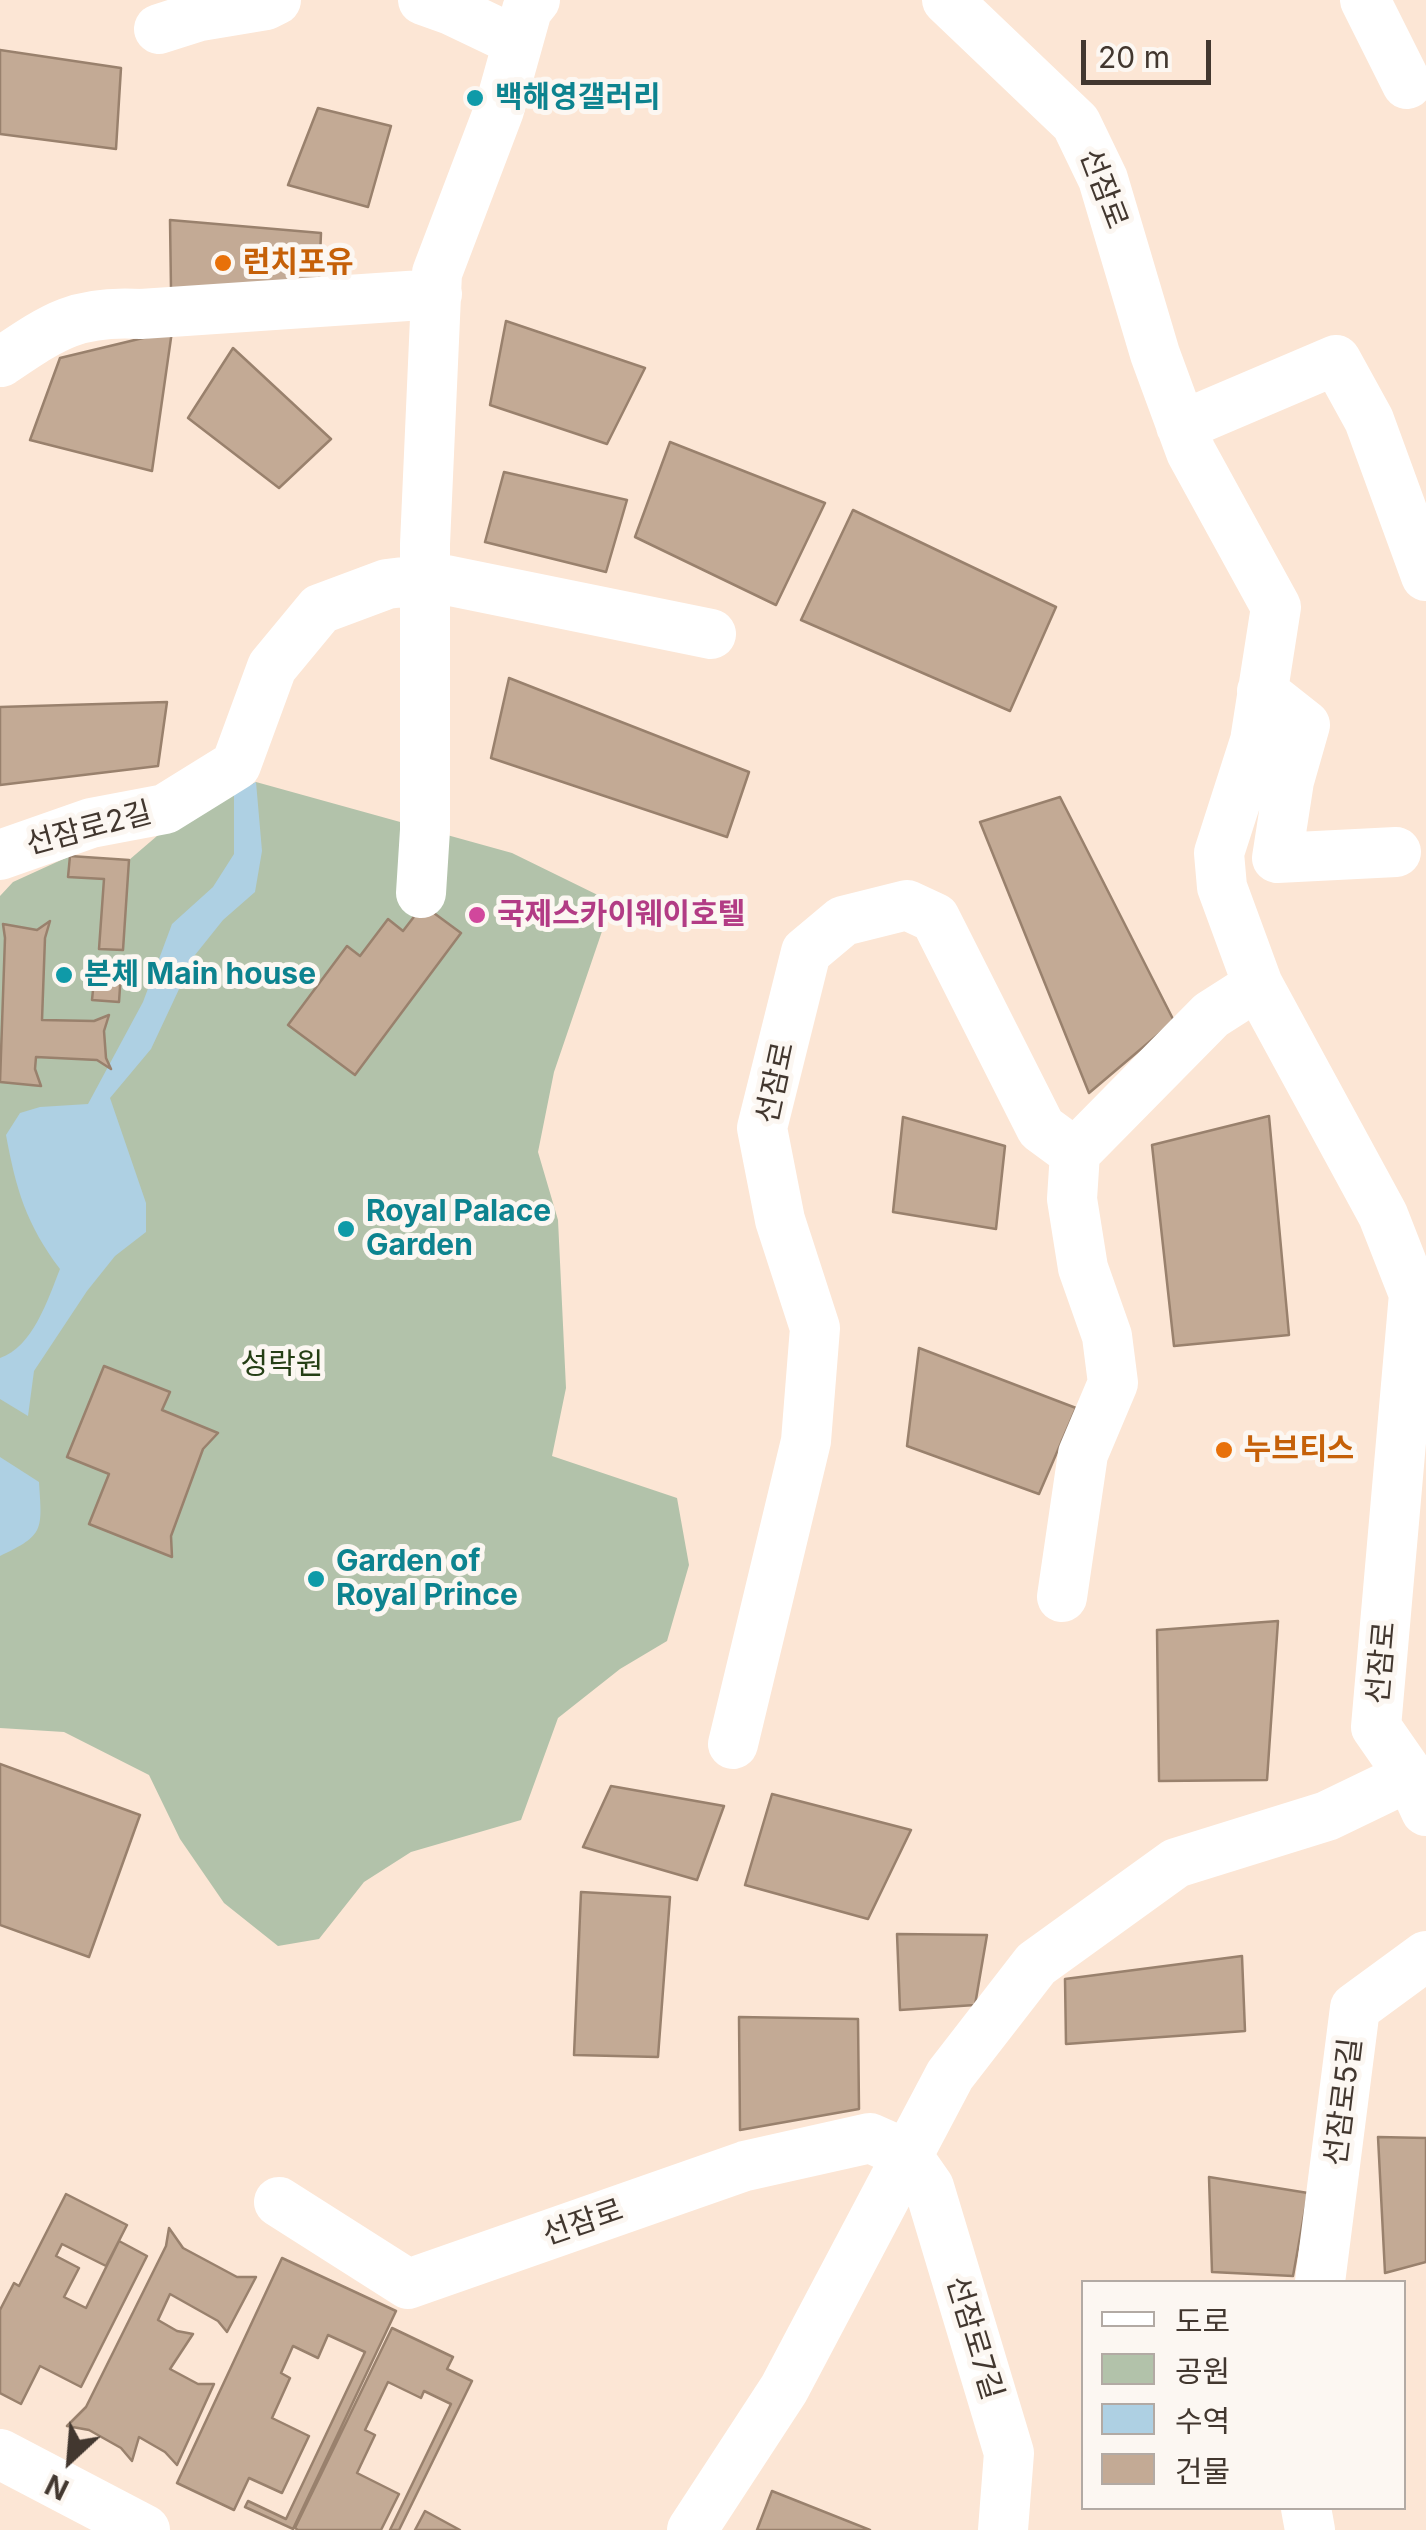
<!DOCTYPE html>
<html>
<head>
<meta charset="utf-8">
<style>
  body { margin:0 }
  #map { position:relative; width:1426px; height:2530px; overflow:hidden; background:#fce6d5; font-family:Inter,"Noto Sans KR",sans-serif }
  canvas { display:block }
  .legend { position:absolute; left:1081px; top:2280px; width:325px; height:230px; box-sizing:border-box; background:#fcf7f2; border:2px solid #b2aaa4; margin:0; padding:12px 18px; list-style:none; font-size:30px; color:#42372f }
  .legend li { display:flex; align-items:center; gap:20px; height:50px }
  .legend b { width:50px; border:2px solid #b2aaa4 }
  .north { position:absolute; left:20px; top:2410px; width:100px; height:100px; -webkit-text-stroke:8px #fcf7f2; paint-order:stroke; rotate:206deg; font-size:28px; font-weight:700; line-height:40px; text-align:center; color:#42372f }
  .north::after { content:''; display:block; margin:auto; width:35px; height:45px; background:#42372f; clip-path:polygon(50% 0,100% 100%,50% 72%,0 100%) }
  .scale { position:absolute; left:1081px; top:40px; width:130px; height:45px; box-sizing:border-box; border:5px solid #42372f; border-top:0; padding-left:12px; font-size:30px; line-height:35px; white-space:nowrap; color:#42372f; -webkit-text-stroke:8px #fcf7f2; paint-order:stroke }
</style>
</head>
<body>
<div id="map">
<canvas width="1426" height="2530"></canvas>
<ul class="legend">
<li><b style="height:12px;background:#fff"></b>도로</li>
<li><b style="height:28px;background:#b2c2aa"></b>공원</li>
<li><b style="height:28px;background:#aed0e3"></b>수역</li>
<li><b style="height:28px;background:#c3aa95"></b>건물</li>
</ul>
<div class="north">N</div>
<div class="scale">20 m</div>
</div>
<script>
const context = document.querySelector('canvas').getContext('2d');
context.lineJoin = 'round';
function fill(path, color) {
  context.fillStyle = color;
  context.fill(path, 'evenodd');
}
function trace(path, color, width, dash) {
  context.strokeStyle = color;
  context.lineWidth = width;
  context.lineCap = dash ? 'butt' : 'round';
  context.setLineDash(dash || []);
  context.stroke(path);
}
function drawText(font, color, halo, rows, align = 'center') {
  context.font = font + ' Inter,"Noto Sans KR",sans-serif';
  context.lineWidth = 10;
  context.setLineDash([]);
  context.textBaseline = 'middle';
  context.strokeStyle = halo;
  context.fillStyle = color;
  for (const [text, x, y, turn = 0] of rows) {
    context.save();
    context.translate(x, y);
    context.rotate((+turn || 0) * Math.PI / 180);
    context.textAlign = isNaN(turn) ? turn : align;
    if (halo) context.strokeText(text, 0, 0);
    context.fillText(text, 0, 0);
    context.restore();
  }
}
const green = new Path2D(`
  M256,782L512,853L612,902L554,1072L538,1152L558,1220L566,1388L552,1456L677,1498L689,1565L667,1641L620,1669L558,1718L521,1820L411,1852L364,1882L319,1939L278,1946L224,1903L180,1839L149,1775L64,1732L0,1728V896L13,882L70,856L129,860L157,836Z`);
const water = new Path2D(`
  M256,782L262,851L255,892L223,920L195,955L151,1049L110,1098L146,1203V1232L115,1256L87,1291L34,1371L28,1416L0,1399V1358C33,1347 48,1299 60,1269C26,1224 16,1189 6,1135L20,1113L40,1107L88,1104L143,1002L172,924L213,887L234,854V794Z
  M0,1457L39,1482C42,1530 45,1535 0,1556Z`);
const building = new Path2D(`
  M0,50L121,68L116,149L0,134Z
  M318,108L391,126L368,207L288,185Z
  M170,220L321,233L319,282L171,289Z
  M506,321L645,368L607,444L490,405Z
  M172,331L152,471L30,440L60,358Z
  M233,348L331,439L279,488L188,418Z
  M670,442L825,503L776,605L635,537Z
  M504,472L627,500L606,572L485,542Z
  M853,510L1056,607L1010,711L801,620Z
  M509,678L749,772L727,837L491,758Z
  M167,702L158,766L0,785V707Z
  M1060,797L1174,1021L1089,1093L980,822Z
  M70,856L129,860L123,950L99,949L104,879L68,877Z
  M423,905L461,933L355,1075L288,1025L347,946L360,956L388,919L403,931Z
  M50,921L45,938L42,1020L94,1021L109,1015L104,1031L106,1058L111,1069L97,1060L36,1057L35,1069L41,1086L0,1082L5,938L3,924L37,930Z
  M95,970L121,972L119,1002L92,1000Z
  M1269,1116L1289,1335L1174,1346L1152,1145Z
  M903,1117L1005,1146L996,1229L893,1212Z
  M919,1348L1076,1408L1039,1494L907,1446Z
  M104,1366L170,1392L162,1410L218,1433L203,1449L171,1536L172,1557L89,1524L109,1474L67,1457Z
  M1278,1621L1267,1780L1159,1781L1157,1630Z
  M0,1764L140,1815L89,1957L0,1925Z
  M611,1786L724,1806L697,1880L583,1847Z
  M772,1794L911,1830L868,1919L745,1885Z
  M581,1892L670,1897L658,2057L574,2055Z
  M897,1934L987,1935L975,2005L900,2010Z
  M1242,1956L1245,2031L1066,2044L1065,1979Z
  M739,2017L858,2019L859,2109L740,2130Z
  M1378,2137L1426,2138V2262L1385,2273Z
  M1209,2177L1308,2193L1293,2276L1212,2272Z
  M66,2194L127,2225L106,2266L62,2244L56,2256L79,2268L64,2297L86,2308L119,2241L147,2256L81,2387L40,2366L21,2404L0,2393V2310L14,2283L19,2286Z
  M169,2228L183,2248L237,2277H256L227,2332L218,2321L170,2294L158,2320L177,2331L193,2334L170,2369L198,2384H214L177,2465L165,2452L139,2437L132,2461L121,2448L89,2430L67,2426L86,2407L166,2246Z
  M282,2258L396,2311L293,2529L245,2507L248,2501L286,2519L365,2352L328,2335L318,2358L293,2346L281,2373L290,2378L272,2418L309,2436L282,2493L249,2478L234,2510L177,2483Z
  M392,2328L453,2357L447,2369L472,2381L399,2530H390L451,2404L424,2391L421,2398L388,2382L365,2430L375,2435L357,2473L399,2494L381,2530H298L295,2528Z
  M772,2491L870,2530H757Z
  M425,2511L460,2530H415Z`);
const minor = new Path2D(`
  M423,0L451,10L518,42
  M947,0L1076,123L1103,179L1155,354L1191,452L1276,607L1255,741L1219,853L1222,887L1258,985L1383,1215L1414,1294L1376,1727L1410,1776L1426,1811
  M1365,0L1407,84
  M159,29L200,16L266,5L276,0
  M1,362C53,327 76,310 141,314L437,294
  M1181,426L1336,360L1369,420L1426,576
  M1262,691L1305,725L1289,781L1277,858L1396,852
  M0,855L91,823L165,809L236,765L272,667L320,609L387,584L436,578L711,634
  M421,893L425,830V544L437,273L499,110L527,10L535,0
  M1062,1597L1083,1454L1113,1383L1107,1336L1083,1268L1072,1199L1075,1153L1211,1015L1258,985
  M733,1744L806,1441L815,1328L780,1220L762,1128L806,952L843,921L907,905L935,918L1041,1128L1075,1153
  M279,2202L408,2284L745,2166L870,2138L906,2154L929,2187L1009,2453L1003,2530
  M1320,2282L1355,2008L1426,1956
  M0,2454L145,2530
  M1306,2508L1310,2530
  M692,2530L784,2389L950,2075L1036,1964L1176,1863L1327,1816L1410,1776`);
const markers = [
  [475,98,10,"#0f9aa8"],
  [223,263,10,"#e8710a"],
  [477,915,10,"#d1479c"],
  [64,975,10,"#0f9aa8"],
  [346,1229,10,"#0f9aa8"],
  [1224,1450,10,"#e8710a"],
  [316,1579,10,"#0f9aa8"]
];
const cultureNames = [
  ["백해영갤러리",495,98],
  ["본체 Main house",84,975],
  ["Royal Palace",366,1212],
  ["Garden",366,1246],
  ["Garden of",336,1562],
  ["Royal Prince",336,1596]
];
const streetNames = [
  ["선잠로",1103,189,69],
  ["선잠로2길",89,829,-15],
  ["선잠로",776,1083,-78],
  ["선잠로",1382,1663,-85],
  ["선잠로5길",1344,2102,-83],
  ["선잠로",583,2223,-19],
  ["선잠로7길",974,2338,73]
];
const foodNames = [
  ["런치포유",243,263],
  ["누브티스",1244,1450]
];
const hotelNames = [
  ["국제스카이웨이호텔",497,915]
];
const parkNames = [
  ["성락원",282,1365]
];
fill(green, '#b2c2aa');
fill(water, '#aed0e3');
fill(building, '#c3aa95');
trace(building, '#99816d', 2.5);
trace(minor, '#fff', 50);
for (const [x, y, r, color] of markers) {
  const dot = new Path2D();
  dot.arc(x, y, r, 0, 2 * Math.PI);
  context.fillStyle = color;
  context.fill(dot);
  trace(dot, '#fcf7f2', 4);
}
drawText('bold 30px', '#0d838f', '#fcf7f2', cultureNames, 'left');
drawText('30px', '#42372f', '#fcf7f2', streetNames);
drawText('bold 30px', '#c56008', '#fcf7f2', foodNames, 'left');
drawText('bold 30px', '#b23c85', '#fcf7f2', hotelNames, 'left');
drawText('30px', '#253f15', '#fcf7f2', parkNames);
</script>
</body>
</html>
